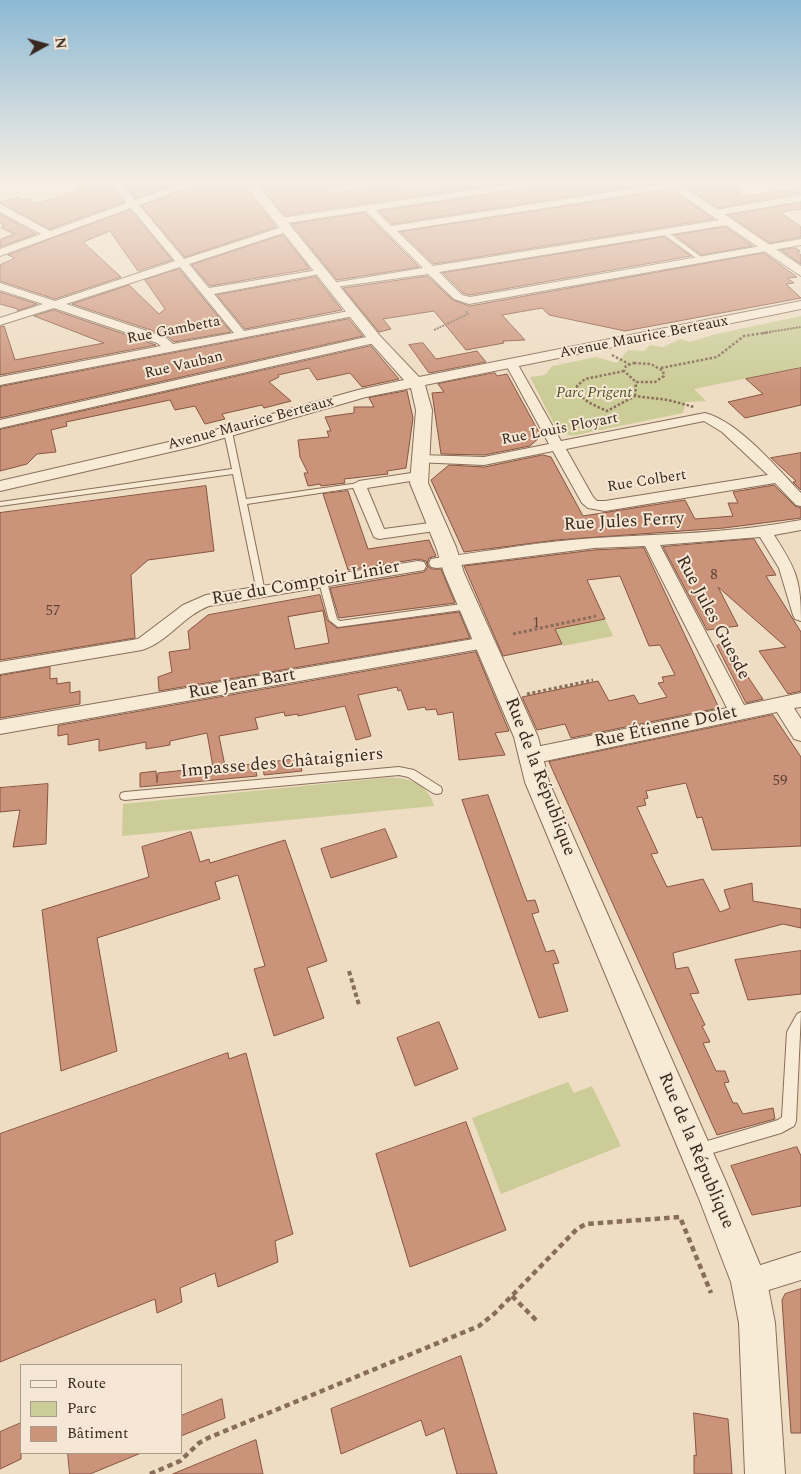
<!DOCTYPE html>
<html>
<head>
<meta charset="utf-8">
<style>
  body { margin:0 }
  #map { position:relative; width:801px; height:1474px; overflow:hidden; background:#eedcc3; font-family:Spectral,serif }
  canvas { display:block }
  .legend { position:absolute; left:20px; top:1364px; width:162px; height:90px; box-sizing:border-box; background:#f5e7d3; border:1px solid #a99b8b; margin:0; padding:6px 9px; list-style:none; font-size:15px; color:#38281e }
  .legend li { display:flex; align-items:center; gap:10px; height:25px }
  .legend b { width:25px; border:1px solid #a99b8b }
  .north { position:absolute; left:20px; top:20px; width:50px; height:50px; -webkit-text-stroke:4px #f5e7d3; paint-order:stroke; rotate:83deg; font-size:14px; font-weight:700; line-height:20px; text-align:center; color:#38281e }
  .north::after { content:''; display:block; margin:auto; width:18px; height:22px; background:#38281e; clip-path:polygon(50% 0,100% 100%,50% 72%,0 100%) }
</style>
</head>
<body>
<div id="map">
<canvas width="801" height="1474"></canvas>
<ul class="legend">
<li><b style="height:6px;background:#f8ebd6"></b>Route</li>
<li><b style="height:14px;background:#cbcc97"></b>Parc</li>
<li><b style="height:14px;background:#cb937a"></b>Bâtiment</li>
</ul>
<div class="north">N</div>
</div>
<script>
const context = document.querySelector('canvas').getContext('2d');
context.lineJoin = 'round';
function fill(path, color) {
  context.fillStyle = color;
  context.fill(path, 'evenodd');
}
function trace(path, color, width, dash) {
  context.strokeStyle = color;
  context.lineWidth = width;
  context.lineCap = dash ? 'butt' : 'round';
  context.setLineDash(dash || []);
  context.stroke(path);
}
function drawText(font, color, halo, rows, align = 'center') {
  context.font = font + ' Spectral,serif';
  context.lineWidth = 4;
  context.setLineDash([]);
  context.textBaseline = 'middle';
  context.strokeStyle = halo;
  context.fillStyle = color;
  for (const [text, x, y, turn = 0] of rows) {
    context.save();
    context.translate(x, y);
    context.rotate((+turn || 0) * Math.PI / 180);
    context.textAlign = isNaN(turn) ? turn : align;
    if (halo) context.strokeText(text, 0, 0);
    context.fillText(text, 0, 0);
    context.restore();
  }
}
const green = new Path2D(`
  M801,316V367L694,389L706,401L686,402L683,413L571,436L557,430L530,377L545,375L552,366L596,357L617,363L628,350L644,351L650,345L663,347L680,339L690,342L716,334Z
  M605,619L613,636L563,646L553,626L561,624L563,627Z
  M383,778C406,776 428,782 434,806L122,836L123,804Z
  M568,1082L574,1093L592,1086L621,1146L501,1194L472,1118Z`);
const building = new Path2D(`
  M76,183H110L124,202L50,229L0,202L19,197L23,200L29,198L35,204L81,190Z
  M123,183H181L136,198Z
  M202,183H242L276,227L185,257L142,206Z
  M258,183H283V187L322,183L331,194L391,183L408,190L481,183H508L285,215Z
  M543,183H658L392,224L379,211L536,188Z
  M681,183H739L740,197L778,191H796L800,193L718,208Z
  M671,190L714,219L434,264L401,232Z
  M801,203V209L780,212L801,227V237L770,243L729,215Z
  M130,210L172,260L138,271L110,231L83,242L121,277L55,299L0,281V265L15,258L8,255Z
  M365,213L419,267L337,280L292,224Z
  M0,214L36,234L0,247L1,239L15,234L1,228L4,225L0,223Z
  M726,227L753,246L701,255L675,235Z
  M283,235L310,269L210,286L192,265Z
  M664,237L691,256L470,295L463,293L443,273Z
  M795,248L800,251L797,252L801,255V264L781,250Z
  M764,253L797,277L787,278L794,283L786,284L801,298L625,331L549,315L542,308L502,315L525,340L503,341L504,343L466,350L434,311L383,319L391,329L379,332L343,288L427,276L453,300L469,306Z
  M179,269L231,332L174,342L166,335L72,304L129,285L159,314L165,309L145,280Z
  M316,277L342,310L245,329L217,295Z
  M0,292L37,304L17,311L18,309L0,304Z
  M54,310L156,345L0,375V327L4,326L15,360L104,343L34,316Z
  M349,319L363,336L0,418V387Z
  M423,343L436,359L477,351L486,362L429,373L409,345Z
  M371,346L399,379L362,387L350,373L317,380L309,368L278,375L279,377L269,382L291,401L264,408L262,405L222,414L225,419L205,424L195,406L175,410L170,400L66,422L67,426L51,430L56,452L37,454L27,464L0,471V430Z
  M801,368V405L745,418L728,402L763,394L746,379Z
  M495,373L497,376L507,374L541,436L530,446L484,455L441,454L432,393L444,392L438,384Z
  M407,391L413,418L406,468L387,471L388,474L344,479L345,483L321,486L320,484L308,486L304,473H308L300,457L298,440L329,437L327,431H331L325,417L354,413V407H374L369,398Z
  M801,453V490L793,482L796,481L771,458Z
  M543,455L551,457L583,516L685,500L695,519L733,516L728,503H738L733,492L774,485L795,506L801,508V518L724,528L556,540L464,552L431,480L449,465L484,467Z
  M206,486L214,551L148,560L131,575L135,638L0,660V513Z
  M348,491L368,549L429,540L436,556L429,558L427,564L431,569H441L455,603L339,618L330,588L424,572L428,567L426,561L418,559L348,570L323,494Z
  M754,539L776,575L766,576L801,632V691L788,694L759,651L786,647L718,587L738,626L707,630L663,547Z
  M644,548L719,708L571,738L565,724L537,730L522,697L598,681L609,701L634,695L639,704L667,697L658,683L664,682L662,677L675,675L660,645L649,646L620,576L587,580L605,619L555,629L562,644L503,656L464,566L594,550Z
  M320,595L327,620L337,628L459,612L470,638L159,691L158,677L172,672L169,652L190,649L188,631L208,615ZM323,611L329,643L295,649L288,617Z
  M725,642L758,692L763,699L746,703L717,646Z
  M476,652L509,731L495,733L505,755L459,760L453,712L438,715L436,709L426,710L425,707L408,710L401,690L398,691L397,687L358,695L371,736L356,740L345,706L298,716V714L285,716L284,712L255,718L258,729L219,736L225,766L254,764L257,776L140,787V773L156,771L157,783L158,773L213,767L207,733L170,741V745L146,749V742L99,751V739L68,745V734L58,736V726Z
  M50,667V679L57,678V684L70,682V693L80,691V704L0,718V676Z
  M773,715L801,757V846L712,850L702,817L697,818L686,783L646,791L648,798L644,799L646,805L637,807L658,853L651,854L667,887L703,879L720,912L730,908L724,890L752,883L753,901L801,909V928L783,924L673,953L676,969L688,967L699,993L690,994L705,1025L702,1026L710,1042L703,1043L716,1071H725L729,1082L724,1083L733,1103H737L743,1114L773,1108L775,1119L717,1135L549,762Z
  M299,759L302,771L264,775L263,763Z
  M48,784L46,844L13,847L20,810L0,812V788Z
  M488,795L527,901L535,900L539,912L532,914L546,952L554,950L559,963L553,964L568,1011L539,1018L530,992L462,800Z
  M385,829L397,857L331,878L321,849Z
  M191,832L200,862L209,859L210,863L285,840L327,961L307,968L324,1018L274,1036L254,969L265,966L238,875L215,882L220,899L97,938L117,1051L61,1071L42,910L149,877L142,847Z
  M801,951V994L748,1000L735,960Z
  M439,1022L458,1069L415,1086L397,1038Z
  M228,1053L229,1059L246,1053L293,1234L275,1241L278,1262L218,1287L215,1273L180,1288L182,1302L157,1313L155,1299L0,1362V1134Z
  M466,1122L506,1230L410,1267L376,1154Z
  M797,1147L801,1156V1206L752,1215L731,1166Z
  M801,1289V1433H791L782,1300L785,1294Z
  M461,1356L497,1474H457L444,1428L426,1436L421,1420L341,1454L331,1409Z
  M222,1399L225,1418L181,1436V1416Z
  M694,1413L728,1419L732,1474H694V1455L696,1456Z
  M21,1423V1459L0,1469V1432Z
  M256,1440L263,1474H173Z
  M68,1453H141L90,1474H70Z`);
const pathFar4 = new Path2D(`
  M434,330L468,314L466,311
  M763,333L801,327`);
const pathFar3 = new Path2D(`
  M612,355L629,364
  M634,363L651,364L663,371L664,376L655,382H636L624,371L626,366Z
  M661,368L717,357L744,336L771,332
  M624,371L585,379L577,386C580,401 594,405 607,411L635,396L668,400L694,407
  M635,396L636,382`);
const pathFar2 = new Path2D(`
  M513,634L596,616
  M527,694L593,680`);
const pathFar1 = new Path2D(`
  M349,971L359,1005`);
const path = new Path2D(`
  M512,1296L537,1321
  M150,1474L180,1461L199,1443L208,1438L479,1326L495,1313L577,1229L586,1224L680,1217L711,1293`);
const service = new Path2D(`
  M330,183H341L342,184L334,186Z
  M662,231H666L704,259V261H700L662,233Z
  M224,425L231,427L246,499L359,483L363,485L359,487L247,504L265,592L264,594L261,595L257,592L233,474L0,506V502L232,469L223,427Z
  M323,579L327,582L337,619L340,621L469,603L473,606L469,609L338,627L329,620L319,582Z
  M399,767L414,770L441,787L442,790L441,793L437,794L433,793L408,777L399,775L125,800L121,799L120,796L121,793L125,792Z
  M801,1012L796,1121L794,1126L781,1133L699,1157L694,1155L692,1150L694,1145L778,1120L782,1117L787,1032L797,1014Z`);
const minor = new Path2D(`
  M112,183H121L135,200L186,183H200L139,205L184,259L282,227H290V231L189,264L209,288L324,269V273L320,274L214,294L244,331L354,310L360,313L354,316L0,385V377L161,346L157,343L54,308L0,325V318L43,304L0,290V283L55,301L175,261L131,208L0,256V249L41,234L0,212V204L50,231L127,203ZM180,267L234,333L173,344L165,337L66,304Z
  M519,183H541L536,186L375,210L391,226L669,183L678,185L673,188L397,231L433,266L727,219L732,222L727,225L439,272L462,295L470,297L801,239V245L469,304L454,299L428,274L328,288L326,286L332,283L423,268L366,211L280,224L275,221L280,218Z
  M801,195V201L715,216L710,213L715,210Z
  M375,335L379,336V342L0,428V420Z
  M511,359L517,363L561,441L705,413C739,422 777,468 801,493V506L796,505L775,483L605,511L588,508L582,503L553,451L484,465L415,462L413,459L420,455L484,457L549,444L505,363ZM704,421L722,432L768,475L605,501H597L593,497L566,449Z
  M418,472L425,476L423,479L367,488L384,529L437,522L445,527L442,530L379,539L374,537L352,485L359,481Z
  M801,520V530L774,535C796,569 801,580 801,621L795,619L793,615L779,568L760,537L660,545L744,705L801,693V707L794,708L801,719V741L794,739L777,712L531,764L524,761L521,756L524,751L531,748L727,708L645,546L594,548L437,568L431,567L429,563L431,559L437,558C490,551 543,541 596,538C665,534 733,533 801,520Z
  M418,561L424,562L426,566L424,570L209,606C183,616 168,642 142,650L0,674V662L138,639L183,605L206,595Z
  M485,637L491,639L494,643L491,647L0,734V720Z
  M801,1252V1280L749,1296L739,1292L735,1282L739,1272Z`);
const tertiary = new Path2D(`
  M244,183H256L380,336L419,377L801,301V309L425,385L432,410L428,483L456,547L464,573L538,737L549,782L726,1182L767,1282L775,1323L785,1474H745L739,1323L731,1282L698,1196L525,782L514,737L444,573L436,547L410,483L416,410L411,388L366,397L196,446L0,491V481L186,438L358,390L404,380L370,342Z
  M664,183H678L801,266V276Z`);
const farStreetnames = [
  ["Rue Gambetta",174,331,-11],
  ["Avenue Maurice Berteaux",644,338,-11],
  ["Rue Vauban",184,366,-13],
  ["Avenue Maurice Berteaux",251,424,-15],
  ["Rue Louis Ployart",560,430,-11],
  ["Rue Colbert",647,482,-9]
];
const farParknames = [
  ["Parc Prigent",594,394]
];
const numberNames = [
  ["8",714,576],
  ["57",53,612],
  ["1",536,624],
  ["59",780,782]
];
const streetNames = [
  ["Rue Jules Ferry",624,523,-3],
  ["Rue du Comptoir Linier",306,584,-10],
  ["Rue Jules Guesde",712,618,62],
  ["Rue Jean Bart",242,685,-10],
  ["Rue Étienne Dolet",666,728,-12],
  ["Impasse des Châtaigniers",282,764,-5],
  ["Rue de la République",539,777,69],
  ["Rue de la République",695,1151,67]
];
fill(green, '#cbcc97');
fill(building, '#cb937a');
trace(building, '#875540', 1);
trace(service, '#886e5a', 2);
trace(minor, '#886e5a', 2);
trace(tertiary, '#886e5a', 2);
trace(pathFar4, '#886e5a', 2, [2, 1]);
trace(pathFar3, '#886e5a', 2.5, [2.5, 2]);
trace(pathFar2, '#886e5a', 3, [3, 2.5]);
trace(pathFar1, '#886e5a', 4, [4.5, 3]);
trace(path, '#886e5a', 4.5, [5.5, 4]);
fill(service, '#f8ebd6');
fill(minor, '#f8ebd6');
fill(tertiary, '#f8ebd6');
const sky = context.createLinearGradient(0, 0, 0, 389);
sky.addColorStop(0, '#8db9d4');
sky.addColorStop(0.47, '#f7efe4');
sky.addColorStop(1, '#f7efe400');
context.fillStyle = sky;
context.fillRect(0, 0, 801, 389);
drawText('15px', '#38281e', '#f5e7d3', farStreetnames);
drawText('italic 15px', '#4d5425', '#f5e7d3', farParknames);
drawText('15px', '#5d4335', null, numberNames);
drawText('18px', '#38281e', '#f5e7d3', streetNames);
</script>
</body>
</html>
